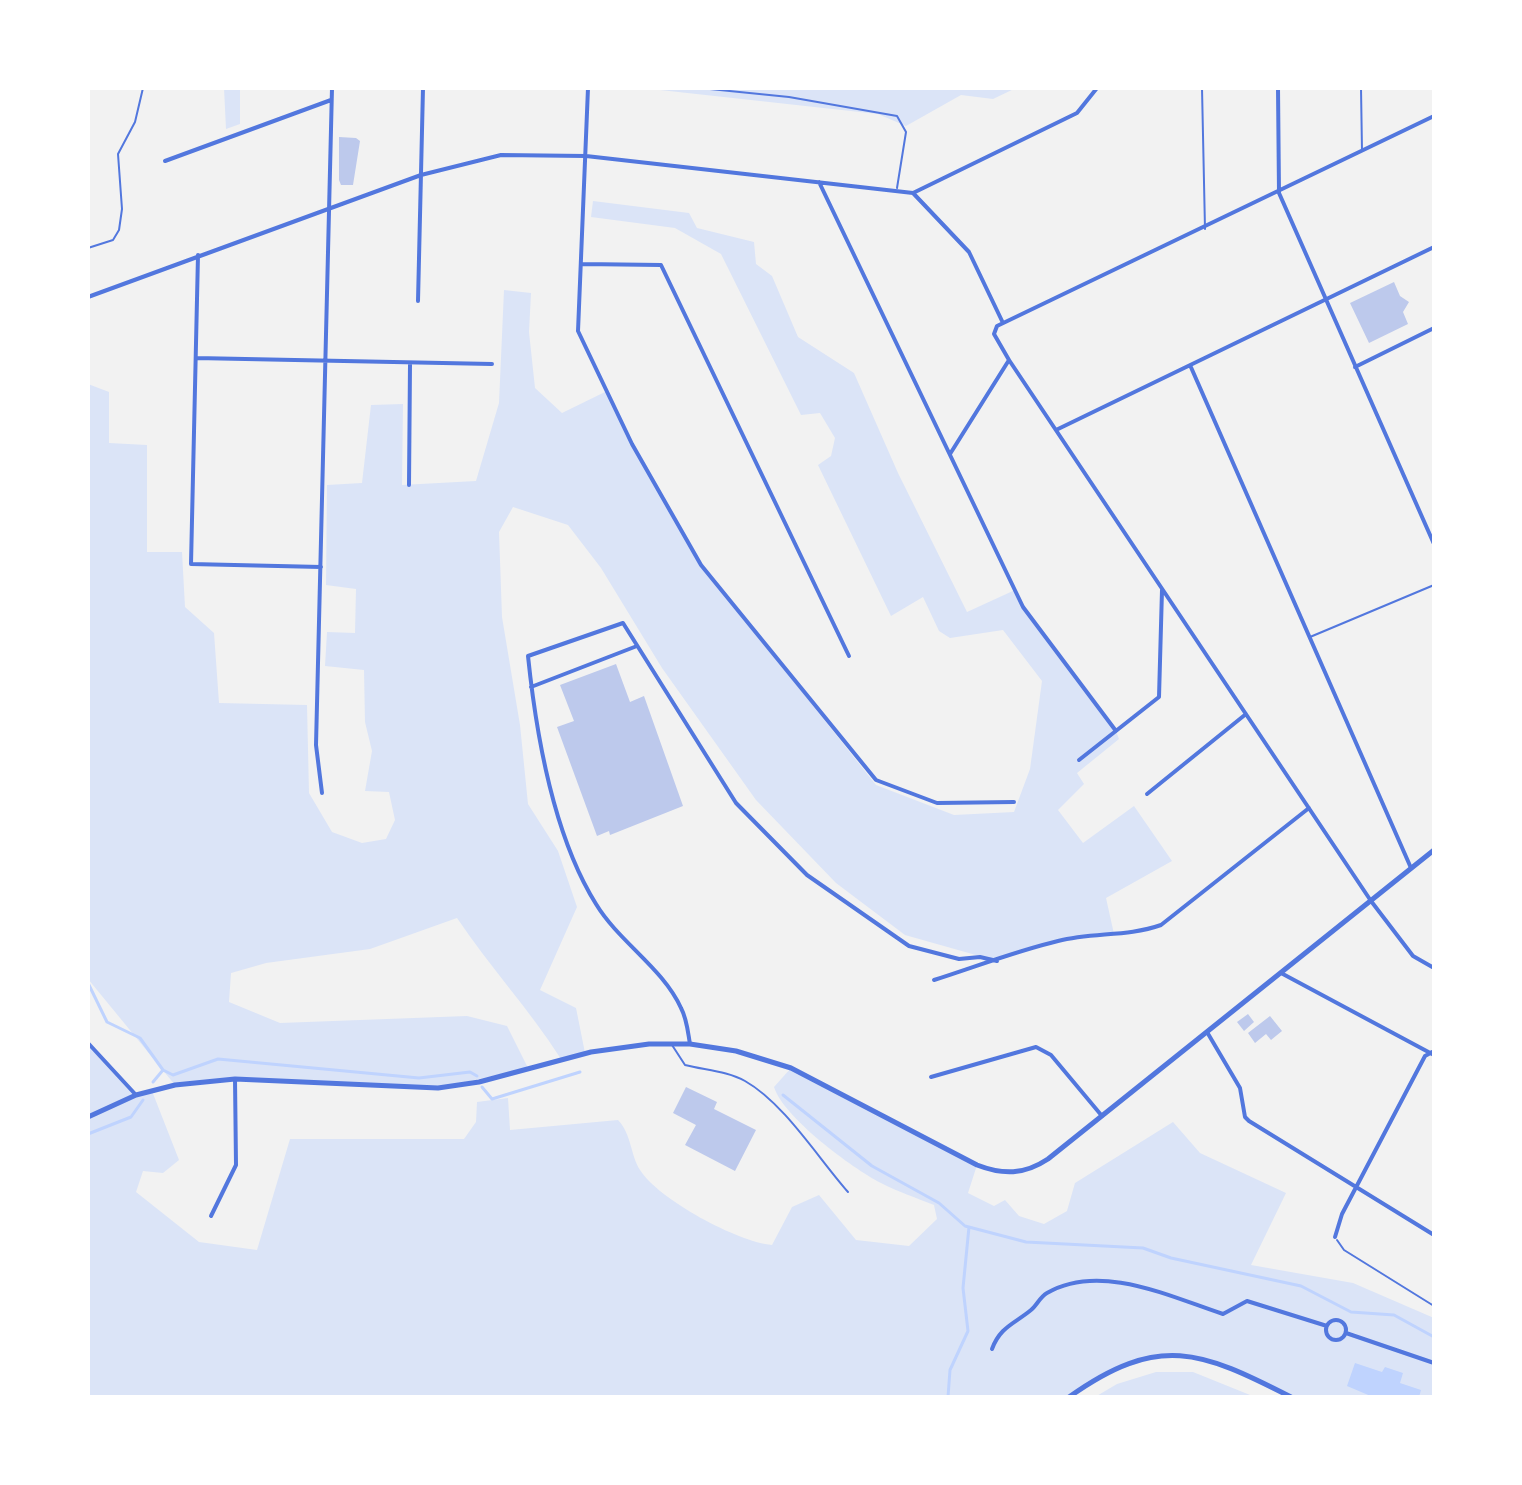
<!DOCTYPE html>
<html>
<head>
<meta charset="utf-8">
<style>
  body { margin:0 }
  #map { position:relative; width:1522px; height:1485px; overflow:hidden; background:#f2f2f2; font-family:"Source Serif 4",serif }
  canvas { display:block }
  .frame { position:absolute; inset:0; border:90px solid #fff; pointer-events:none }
</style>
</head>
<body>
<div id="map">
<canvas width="1522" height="1485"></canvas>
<div class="frame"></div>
</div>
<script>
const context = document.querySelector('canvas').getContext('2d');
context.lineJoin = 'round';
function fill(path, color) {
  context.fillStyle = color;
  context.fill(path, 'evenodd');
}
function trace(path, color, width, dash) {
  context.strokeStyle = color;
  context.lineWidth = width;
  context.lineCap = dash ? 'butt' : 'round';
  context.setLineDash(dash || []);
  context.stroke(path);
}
const green = new Path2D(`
  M224,88H240V124L226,129Z
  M642,88H1016L993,99L961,95L906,126L878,114Z
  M593,201L689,213L697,228L754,242L756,264L772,276L798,337L854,373L898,473L967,612L1015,590L1023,607L1116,731L1119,739L1077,773L1084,784L1058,810L1083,843L1134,806L1172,861L1106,898L1114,934L1055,941L997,961L905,935L836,883L756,800L662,668L601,568L568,525L513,507L499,532L502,617L520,725L528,804L558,851L577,907L540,990L576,1008L585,1053L561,1059C529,1009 490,967 457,918L370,949L266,963L231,973L229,1002L280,1023L467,1016L507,1026L528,1068L438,1088L235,1079L175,1085L88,979V384L109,392V443L147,445V552H182L185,607L214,633L219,703L307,705L309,793L332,832L362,843L386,839L395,820L389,792L365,791L372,751L365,722L364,670L325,666L327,632L355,633L356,589L326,585L327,485L362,483L371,405L403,404L402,485L476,481L499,403L504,290L531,293L529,332L535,388L562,413L607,391L632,444L701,565L876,785L954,815L1014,812L1030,769L1042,681L1003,630L950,638L939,631L923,597L891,616L818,465L831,456L835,438L820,413L801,415L721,254L675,228L591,217Z
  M88,1043L136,1095L152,1091L179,1160L163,1173L143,1171L136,1192L199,1242L257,1250L290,1139H464L476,1122L477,1102L508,1098L510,1130L618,1120C632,1135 630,1154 640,1170C659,1200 738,1242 772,1245L792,1207L819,1195L856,1240L909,1246L937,1219L934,1205C917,1198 898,1192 881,1183C852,1168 783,1117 774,1087L791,1068L977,1165L968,1193L994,1206L1005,1200L1019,1216L1044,1224L1067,1211L1075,1183L1173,1122L1200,1153L1286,1193L1251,1265L1353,1283L1434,1318V1397H1291L1213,1361L1184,1355L1158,1356L1110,1373L1069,1397H88Z
  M1156,1372H1193L1255,1397H1095L1117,1384Z`);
const water = new Path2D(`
  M1355,1363L1382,1372L1385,1367L1403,1373L1400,1383L1421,1390L1419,1397H1373L1347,1386Z`);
const stream = new Path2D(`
  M88,983L107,1022L140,1038L163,1070
  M153,1082L163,1070L173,1075L218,1059L419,1078L470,1072L477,1076
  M482,1087L492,1099L580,1072
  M783,1095L872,1166L939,1203L965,1226L1026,1242L1143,1248L1171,1258L1301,1286L1351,1312L1394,1315L1434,1337
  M88,1134L131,1117L143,1100
  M948,1397L950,1370L968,1331L963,1288L969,1227`);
const building = new Path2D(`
  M339,137L356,138L360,141L353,185H341L339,180Z
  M1394,282L1400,296L1409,302L1403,312L1408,324L1369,343L1350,303Z
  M616,664L630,702L644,696L683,806L610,835L609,831L597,836L557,727L574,721L560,685Z
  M1248,1014L1254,1022L1244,1031L1237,1022Z
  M1270,1016L1282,1031L1271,1040L1266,1034L1255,1043L1248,1033Z
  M686,1087L717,1102L714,1109L756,1130L735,1171L685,1145L696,1125L673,1113Z`);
const service = new Path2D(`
  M700,88L789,97L897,116L906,132L897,188
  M1202,88L1205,229
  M1361,88L1362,151
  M88,248L113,240L119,230L122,209L118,154L135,122L143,88
  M1310,637L1434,585
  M672,1045L685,1065C704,1070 728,1071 745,1081C784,1103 818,1158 848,1192
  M1337,1240L1344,1250L1434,1306`);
const minor = new Path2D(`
  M588,88L578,331L632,444L701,565L876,780L937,803L1014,802
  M1278,88L1279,193L1434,544
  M165,161L331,100
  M819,182L1023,607L1116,731
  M913,193L969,252L1003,323
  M198,255L191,564L321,567
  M582,264L661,265L849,656
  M88,297L421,175L501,155L586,156L913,193L1077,113L1097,88
  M418,301L423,88
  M196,358L492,364
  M1009,360L1371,901L1413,956L1434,968
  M1190,365L1411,868
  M1355,367L1434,328
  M1056,430L1434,247
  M950,454L1009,360L994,334L997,326L1434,116
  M409,485L410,364
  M531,687L637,646
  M1079,760L1159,697L1162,590
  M322,793L316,745L332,88
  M1147,794L1246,714
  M1281,973L1434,1055
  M934,980C975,967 1016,951 1058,941C1093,932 1127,937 1161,925L1309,808
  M1207,1032L1240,1088L1245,1117L1249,1121L1434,1235
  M88,1043L136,1095
  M690,1044C688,1033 687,1019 681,1008C663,968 619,942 596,904C554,837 536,733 528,656L623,623L736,803L807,875L909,946L959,959L980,957L997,961
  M931,1077L1036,1047L1051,1055L1102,1116
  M211,1216L236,1165L235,1079
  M1335,1237L1342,1214L1425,1056L1434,1051
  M1326 1330a10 10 0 1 1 20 0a10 10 0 1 1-20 0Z
  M1346,1333L1434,1363
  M992,1349C1000,1327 1014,1324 1031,1310C1037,1305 1040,1297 1047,1293C1100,1262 1171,1297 1223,1314L1247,1301L1327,1326`);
const tertiary = new Path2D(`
  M88,1117L136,1095L175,1085L235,1079L438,1088L479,1082L591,1052L649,1044H690L736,1051L791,1068L977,1165C1003,1175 1024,1175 1048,1159L1434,850
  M1069,1397C1159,1333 1201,1351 1291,1397`);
fill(green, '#dbe4f7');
fill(water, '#bfd3fe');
trace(stream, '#bfd3fe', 3);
fill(building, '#bdc9ec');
trace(service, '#5277de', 2);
trace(minor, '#5277de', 4);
trace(tertiary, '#5277de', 5);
</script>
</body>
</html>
